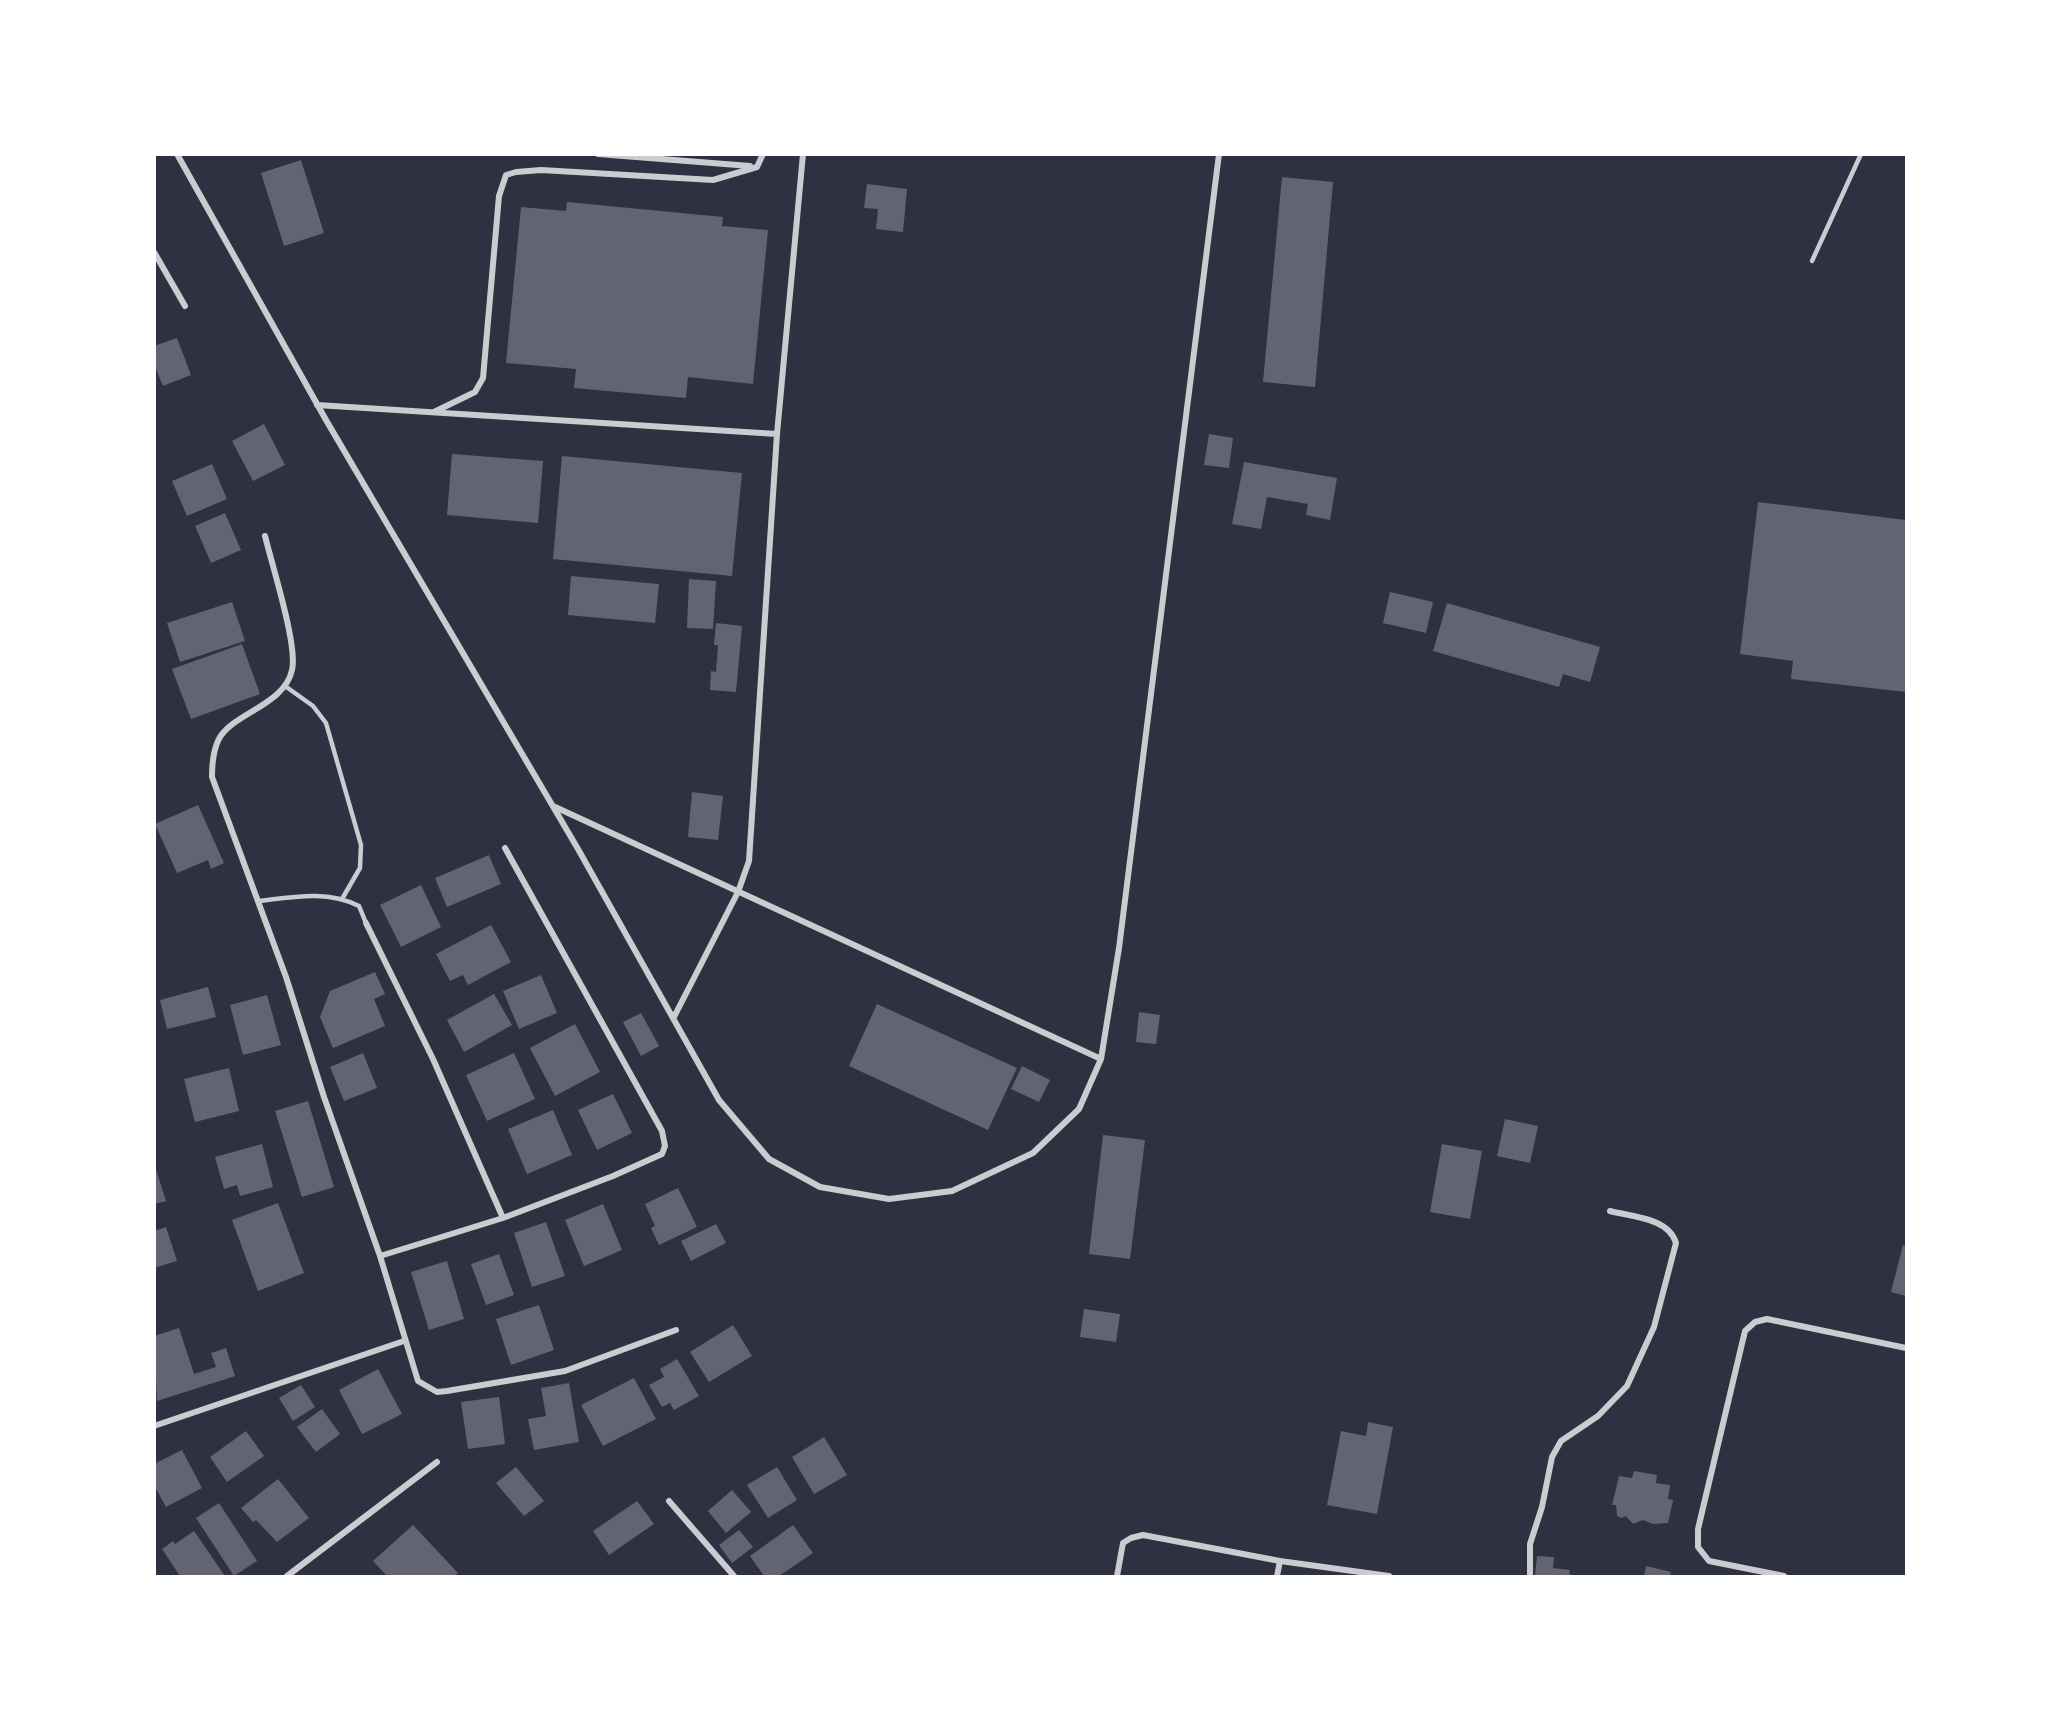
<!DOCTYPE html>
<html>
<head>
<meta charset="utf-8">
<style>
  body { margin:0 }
  #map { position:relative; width:2061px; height:1731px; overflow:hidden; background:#2d3142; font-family:"Playfair Display",serif }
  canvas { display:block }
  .frame { position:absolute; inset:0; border:156px solid #fff; pointer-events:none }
</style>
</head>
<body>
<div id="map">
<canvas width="2061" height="1731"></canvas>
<div class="frame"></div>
</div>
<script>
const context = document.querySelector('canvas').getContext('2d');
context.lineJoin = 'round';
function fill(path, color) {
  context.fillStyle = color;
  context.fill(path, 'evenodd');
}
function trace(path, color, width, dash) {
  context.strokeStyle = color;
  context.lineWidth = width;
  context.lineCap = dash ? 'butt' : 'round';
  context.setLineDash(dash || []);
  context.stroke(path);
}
const building = new Path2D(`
  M301,160L324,233L284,246L261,173Z
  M1282,177L1333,182L1315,387L1263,382Z
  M867,184L907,189L903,232L876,229L878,209L864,208Z
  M567,202L723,217L722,226L768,230L753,384L688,377L686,398L574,388L576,369L506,363L521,207L566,211Z
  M177,338L191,375L163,386L154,364V346Z
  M264,424L285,465L253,481L232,441Z
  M1209,434L1233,438L1229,468L1204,465Z
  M452,454L543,461L538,523L447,515Z
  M562,456L742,473L732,576L553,559Z
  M1244,462L1337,478L1330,520L1306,515L1308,504L1267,497L1261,529L1232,524Z
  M212,464L227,499L187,516L172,481Z
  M1758,502L1906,520V692L1791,679L1793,661L1740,654Z
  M225,513L241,550L211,563L195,526Z
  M571,576L659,584L655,623L568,615Z
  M689,579L716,581L713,629L687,628Z
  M1390,592L1433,602L1426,633L1383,623Z
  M232,602L245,641L180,662L167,623Z
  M1447,603L1600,647L1590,682L1563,674L1559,687L1433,651Z
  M716,623L742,626L736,692L710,690L711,671L716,672L718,645H714Z
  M242,644L260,694L191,719L172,669Z
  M692,792L723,796L718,840L688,837Z
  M198,805L224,863L211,869L208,860L177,873L155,824Z
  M489,855L501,884L447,907L435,878Z
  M421,885L441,927L401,947L380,905Z
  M491,925L511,962L468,985L463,975L450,981L436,954Z
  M375,972L385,994L374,999L385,1026L333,1048L320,1017L330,991Z
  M541,975L557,1013L519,1029L503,991Z
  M208,987L216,1017L167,1029L160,1000Z
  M494,994L512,1025L464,1052L447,1020Z
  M267,995L281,1045L243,1055L230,1005Z
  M877,1004L1017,1068L988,1130L849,1066Z
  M1139,1012L1160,1015L1156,1044L1136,1042Z
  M641,1013L659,1046L641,1056L623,1022Z
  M575,1024L600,1072L555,1096L530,1048Z
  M363,1053L377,1088L344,1101L330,1067Z
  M514,1053L535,1099L487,1121L466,1075Z
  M1022,1066L1050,1080L1039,1102L1011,1089Z
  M229,1068L239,1111L195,1122L184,1079Z
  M613,1094L632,1133L597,1150L578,1110Z
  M308,1101L334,1187L302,1197L275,1111Z
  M553,1110L572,1155L527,1174L508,1129Z
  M1505,1119L1538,1126L1530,1163L1497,1156Z
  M1103,1135L1145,1140L1130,1259L1089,1254Z
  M262,1144L273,1187L240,1196L237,1185L224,1189L215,1157Z
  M1442,1144L1482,1151L1470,1219L1430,1212Z
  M154,1163L166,1201L154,1204Z
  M678,1188L697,1227L659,1245L651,1228L655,1226L645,1204Z
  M278,1203L304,1273L258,1291L232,1220Z
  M603,1204L622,1250L584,1266L565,1220Z
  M546,1222L565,1276L532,1287L514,1233Z
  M716,1224L726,1243L691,1261L681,1241Z
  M166,1227L177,1261L154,1268V1231Z
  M1903,1245L1906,1246V1296L1891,1292Z
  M499,1254L514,1295L486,1305L471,1264Z
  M447,1261L464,1319L429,1330L411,1272Z
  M539,1305L554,1350L511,1365L496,1319Z
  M1084,1309L1120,1314L1116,1342L1080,1337Z
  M733,1325L752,1356L709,1382L690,1352Z
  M179,1328L194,1374L216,1367L211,1353L226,1348L235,1376L157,1401L154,1336Z
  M677,1359L699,1396L674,1410L670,1403L662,1407L649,1385L664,1377L660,1369Z
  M378,1369L402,1414L362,1434L339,1390Z
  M634,1378L656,1419L603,1446L581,1405Z
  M569,1383L579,1442L534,1450L528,1419L546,1416L541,1388Z
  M301,1385L315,1407L293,1421L279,1398Z
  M499,1397L505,1444L468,1449L461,1402Z
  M322,1409L340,1434L316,1452L297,1427Z
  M1368,1422L1393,1427L1377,1514L1327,1505L1341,1431L1366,1436Z
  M246,1431L264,1456L227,1482L210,1457Z
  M824,1437L847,1475L814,1494L792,1457Z
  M182,1450L202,1488L166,1507L154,1485V1464Z
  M516,1467L544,1501L524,1516L496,1483Z
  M777,1467L797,1500L768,1518L747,1485Z
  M1634,1471L1657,1475L1656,1483L1670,1485L1668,1499L1673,1500L1668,1523L1653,1524L1643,1520L1633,1524L1626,1516L1621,1518L1617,1516L1616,1505H1612L1619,1476L1632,1478Z
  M278,1479L309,1518L277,1542L256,1520L253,1522L241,1508Z
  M732,1490L751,1512L726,1533L708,1511Z
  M637,1501L654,1524L609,1555L593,1531Z
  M219,1503L257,1561L234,1576L196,1518Z
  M413,1525L458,1573L454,1576H387L373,1561Z
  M793,1525L813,1553L779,1576H764L750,1556Z
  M739,1530L753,1547L732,1563L719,1545Z
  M194,1531L225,1576H180L162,1549L173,1541L175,1544Z
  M1537,1556L1554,1557L1553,1568L1570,1570L1569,1574L1575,1576H1535Z
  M1646,1566L1671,1572L1670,1576H1644Z`);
const service = new Path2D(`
  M1812,261L1861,154
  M285,686L313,706L326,723L361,845L360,868L342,899
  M259,901C293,897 327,890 359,906L366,923`);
const minor = new Path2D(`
  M177,154L326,420L578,849L719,1100L769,1159L820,1187L889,1199L952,1191L1033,1153L1079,1109L1101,1059L1119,948L1219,154
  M598,154L750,166
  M154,252L185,306
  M317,405L777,434
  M434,412L475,392L483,378L499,196L506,175L516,172L541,170L713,180L757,167L763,154
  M265,536C272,565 298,646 292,670C285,704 235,713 220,737C213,749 212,763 212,777L286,977L324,1097L380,1256L418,1381L437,1392L447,1391L565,1371L676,1330
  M553,806L1101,1059
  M366,923L433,1059L503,1218
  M674,1017L738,892L749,861L777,434L803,154
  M380,1256L503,1218L613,1176L662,1154L665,1146L662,1131L505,848
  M154,1426L404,1341
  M669,1501L734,1576
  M287,1576L437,1462
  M1117,1576L1123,1543L1131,1538L1143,1535L1280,1561L1389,1576
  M1277,1576L1280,1561
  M1530,1576V1544L1542,1507L1552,1457L1561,1441L1598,1416L1627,1386L1654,1327L1676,1243C1669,1218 1633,1217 1610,1211
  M1784,1576L1709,1561L1698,1547V1529L1745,1331L1755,1322L1767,1319L1906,1348`);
fill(building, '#626471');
trace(service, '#caccd0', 4.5);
trace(minor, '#caccd0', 6);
</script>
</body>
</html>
